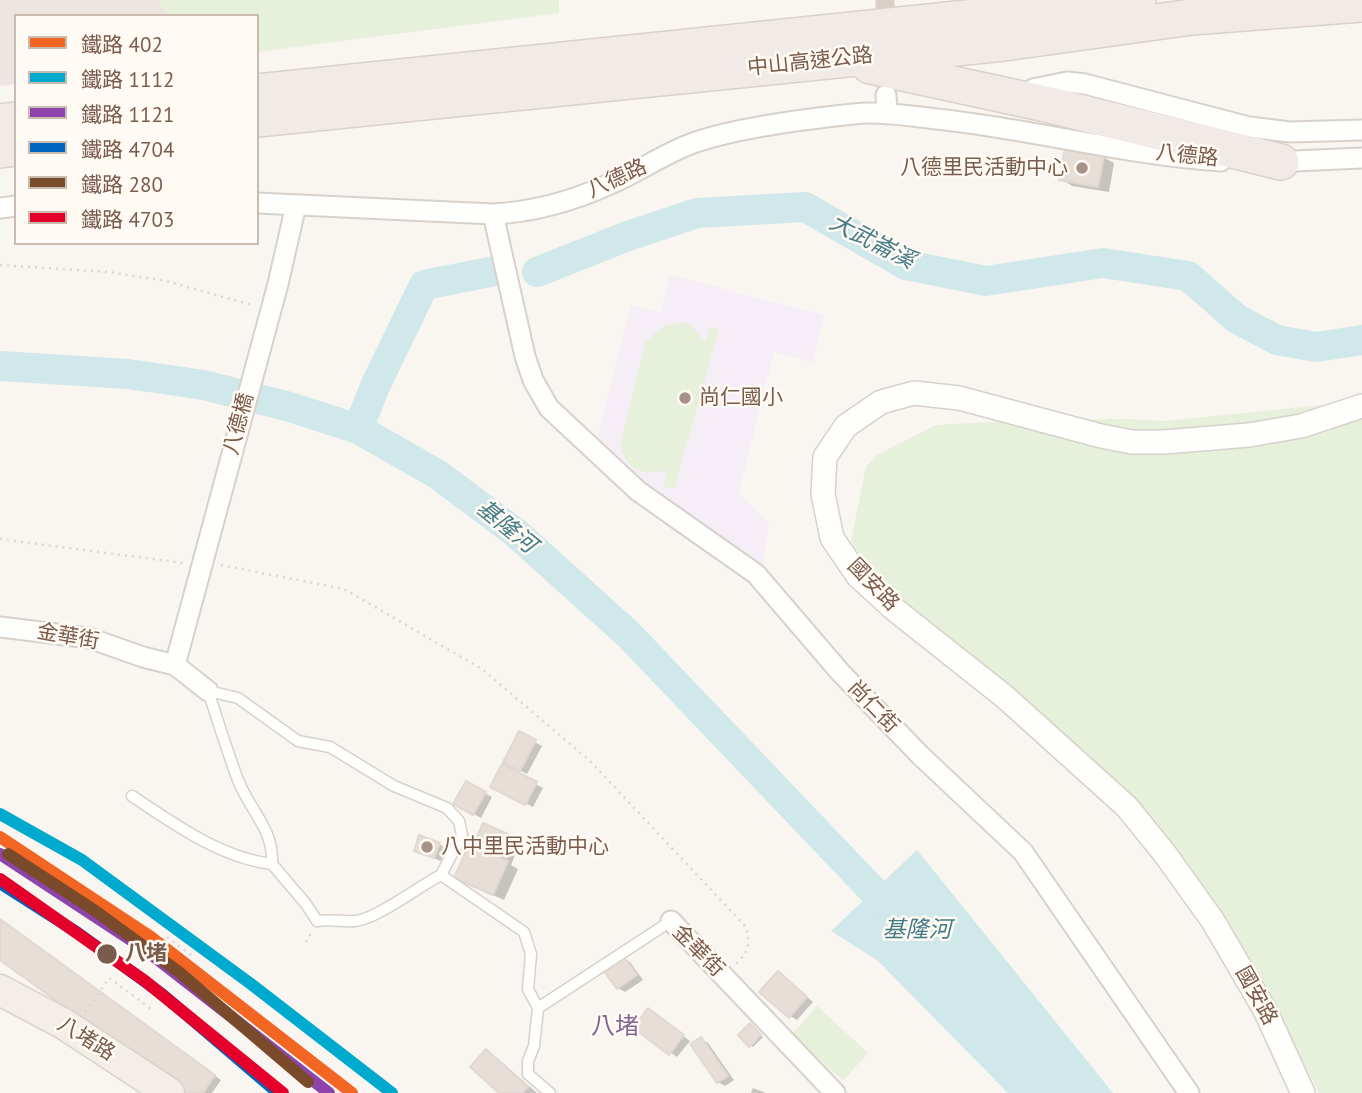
<!DOCTYPE html>
<meta charset="utf-8">
<style>
body{margin:0}
#map{position:relative;width:1362px;height:1093px;overflow:hidden;background:#f9f5f0;font-family:"PT Sans","Noto Sans TC",sans-serif}
canvas{display:block}
.legend{position:absolute;left:14px;top:14px;width:245px;height:231px;box-sizing:border-box;background:#fffaf3;border:2px solid #cabbb1;margin:0;padding:9px 12px;list-style:none;font-size:21px;color:#7a5c4d}
.legend li{display:flex;align-items:center;gap:14px;height:35px}
.legend b{width:35px;border:2px solid #cabbb1}
</style>
<div id="map">
<canvas width="1362" height="1093"></canvas>
<ul class="legend">
<li><b style="height:9px;background:#f26522"></b>鐵路 402</li>
<li><b style="height:9px;background:#00a9ce"></b>鐵路 1112</li>
<li><b style="height:9px;background:#8e44ad"></b>鐵路 1121</li>
<li><b style="height:9px;background:#0065bd"></b>鐵路 4704</li>
<li><b style="height:9px;background:#7a4b2a"></b>鐵路 280</li>
<li><b style="height:9px;background:#e4002b"></b>鐵路 4703</li>
</ul>
</div>
<script>
const context = document.querySelector('canvas').getContext('2d');
context.lineJoin = 'round';
function fillPath(path, color) { context.fillStyle = color; context.fill(path, 'evenodd'); }
function trace(path, color, width, dash) { context.strokeStyle = color; context.lineWidth = width; context.lineCap = dash ? 'butt' : 'round'; context.setLineDash(dash || []); context.stroke(path); }
function drawText(font, color, halo, rows, align = 'center') {
  context.font = font + ' "PT Sans","Noto Sans TC",sans-serif'; context.lineWidth = 5; context.setLineDash([]); context.textBaseline = 'middle'; context.strokeStyle = halo; context.fillStyle = color; for (const [text, x, y, turn = 0] of rows) {
    context.save(); context.translate(x, y); context.rotate((+turn || 0) * Math.PI / 180); context.textAlign = isNaN(turn) ? turn : align; if (halo) context.strokeText(text, 0, 0); context.fillText(text, 0, 0); context.restore();
  }
}
fillPath(new Path2D(`
 M 0,0 L 207,0 L 216,16 L 16,16 L 16,84 L 0,86 Z`), '#ede5e0');
fillPath(new Path2D(`
 M 670,275 L 824,315 L 813,362 L 774,352 L 739,492 L 769,524 L 762,571 L 639,484 L 598,435 L 631,305 L 660,313 Z`), '#f6eef6');
fillPath(new Path2D(`
 M 156,0 L 559,0 L 559,13 L 257,52 L 257,16 L 169,16 Z
 M 685,322 L 691,325 L 705,342 L 710,327 L 719,329 L 674,489 L 663,486 L 667,470 C 644,476 622,470 621,443 L 645,342 L 664,326 Z
 M 1362,401 L 1362,1093 L 1319,1093 L 1248,955 L 1153,818 L 885,599 L 851,541 L 866,467 L 877,455 L 936,425 L 1027,420 L 1128,419 L 1166,421 Z
 M 817,1006 L 868,1053 L 843,1081 L 792,1034 Z`), '#e7f0db');
fillPath(new Path2D(`
 M 917,850 L 1113,1093 L 1008,1093 L 877,960 L 831,931 Z`), '#d0e8ea');
fillPath(new Path2D(`
 M 1103,157 L 1114,163 L 1109,192 L 1072,186 L 1061,179 Z
 M 519,734 L 542,746 L 527,774 L 505,762 Z
 M 502,767 L 543,788 L 533,807 L 493,786 Z
 M 467,783 L 492,797 L 481,818 L 456,804 Z
 M 509,837 L 520,843 L 511,865 L 518,869 L 504,900 L 468,884 Z
 M 439,844 L 446,848 L 441,861 L 416,851 Z
 M 0,920 L 221,1080 L 212,1093 L 186,1093 L 0,958 Z
 M 623,958 L 630,962 L 643,980 L 625,992 L 618,988 Z
 M 778,973 L 813,1002 L 797,1020 L 790,1016 Z
 M 655,1015 L 690,1041 L 677,1057 L 635,1028 Z
 M 753,1027 L 763,1037 L 753,1047 L 750,1045 Z
 M 701,1039 L 708,1043 L 734,1080 L 725,1086 L 718,1082 Z
 M 486,1051 L 497,1058 L 537,1093 L 502,1093 Z
 M 753,1088 L 766,1093 L 751,1093 Z`), '#0003');
trace(new Path2D(`
 M 537,272 L 628,236 L 697,213 L 805,207 L 906,265 L 986,281 L 1103,263 L 1188,276 L 1237,319 L 1277,340 L 1316,347 L 1362,340
 M 0,366 L 128,374 L 204,385 L 290,407 L 358,429 L 437,474 L 516,533 L 629,635 L 900,919
 M 358,429 L 376,384 L 424,285 L 495,271`), '#d0e8ea', 30);
const building = new Path2D(`
 M 1065,148 L 1104,155 L 1098,187 L 1059,180 Z
 M 519,731 L 536,740 L 520,771 L 503,762 Z
 M 502,764 L 537,782 L 525,805 L 490,787 Z
 M 466,781 L 486,792 L 473,815 L 453,804 Z
 M 483,823 L 510,835 L 500,858 L 508,861 L 493,895 L 454,878 L 469,844 L 473,846 Z
 M 419,835 L 440,843 L 434,858 L 414,851 Z
 M 0,919 L 215,1075 L 203,1093 L 183,1093 L 0,960 Z
 M 623,956 L 637,975 L 617,989 L 603,970 Z
 M 778,971 L 807,997 L 789,1018 L 759,992 Z
 M 648,1008 L 684,1035 L 669,1055 L 633,1028 Z
 M 750,1023 L 761,1035 L 749,1047 L 738,1035 Z
 M 701,1037 L 728,1076 L 717,1083 L 690,1044 Z
 M 486,1049 L 528,1087 L 522,1093 L 499,1093 L 470,1067 Z`);
fillPath(building, '#e6ded7');
trace(building, '#e2d8d2', 2);
trace(new Path2D(`
 M 885,0 L 886,34`), '#d9cfc7', 19, [19, 10]);
const service = new Path2D(`
 M 208,691 C 218,721 227,751 238,780 C 250,811 274,829 272,864 L 306,904 L 317,921 C 330,919 342,922 355,921 C 375,920 421,885 441,875 L 524,932 L 531,954 L 528,989 L 538,1008 L 534,1046 L 528,1061 L 528,1074 L 550,1093
 M 208,691 L 238,698 L 298,741 L 330,747 L 394,786 L 447,808 L 459,821 L 462,835 L 441,875
 M 132,796 C 174,824 221,858 272,864
 M 538,1008 L 671,921`);
const minor = new Path2D(`
 M 1033,89 L 1067,82 L 1085,84 L 1249,127 L 1290,132 L 1362,130
 M 886,95 L 887,114
 M 1272,162 L 1362,158
 M 257,203 L 493,214 C 534,212 573,201 610,184 C 639,172 666,152 696,142 C 740,127 806,119 853,114 C 881,111 910,116 937,119 C 1032,129 1126,155 1221,161
 M 0,208 L 16,206
 M 493,214 L 525,356 L 533,380 L 549,408 L 638,491 L 756,574 L 840,672 L 920,755 L 1023,852 L 1189,1093
 M 0,627 L 89,638 L 143,657 L 175,665 L 208,691
 M 175,665 L 278,284 L 296,205
 M 671,921 L 835,1093`);
const tertiary = new Path2D(`
 M 1303,1093 L 1265,1010 L 1213,921 L 1165,854 L 1127,807 L 1005,697 L 894,609 L 858,576 L 832,538 L 823,494 L 825,457 L 846,426 L 881,402 L 914,393 L 959,398 L 1101,436 L 1132,442 L 1164,442 L 1249,435 L 1301,426 L 1362,406`);
const primary = new Path2D(`
 M 0,990 L 64,1024 L 169,1093`);
const motorway = new Path2D(`
 M 870,66 L 1050,105 L 1281,162
 M 257,92 L 1138,0
 M 257,119 L 1004,43 L 1192,17 L 1362,4
 M 0,122 L 16,120
 M 0,150 L 16,148`);
trace(service, '#d7d1cb', 13);
trace(minor, '#d7d1cb', 23);
trace(tertiary, '#d7d1cb', 26);
trace(primary, '#dad1cc', 33);
trace(motorway, '#dad1cc', 38);
trace(new Path2D(`
 M 0,265 L 109,272 L 166,281 L 252,305 L 254,307
 M 0,539 L 183,563
 M 221,565 L 344,589 L 482,669 L 590,761 L 746,927 C 751,944 748,952 736,964
 M 167,937 L 191,955
 M 306,942 L 311,933
 M 152,957 L 177,976
 M 85,1012 L 109,978 L 154,1011`), '#dcd5d0', 2.5, [2, 5]);
trace(service, '#fefefd', 10);
trace(minor, '#fefefd', 19);
trace(tertiary, '#fefefd', 23);
trace(primary, '#f3eee8', 30);
trace(motorway, '#f2eae7', 35);
trace(new Path2D(`
 M 0,837 L 151,937 L 352,1093`), '#f26522', 12);
trace(new Path2D(`
 M 0,814 L 82,860 L 251,984 L 392,1093`), '#00a9ce', 12);
trace(new Path2D(`
 M 0,854 L 143,948 L 329,1093`), '#8e44ad', 12);
trace(new Path2D(`
 M 0,883 L 78,933 L 162,994 L 278,1093`), '#0065bd', 12);
trace(new Path2D(`
 M 8,854 L 94,910 L 179,972 L 308,1082`), '#7a4b2a', 12);
trace(new Path2D(`
 M 0,879 L 145,981 L 283,1093`), '#e4002b', 12);
for (const [x, y, r, color] of [
 [1082,168,7,"#a69286"],
 [685,398,7,"#a69286"],
 [427,847,7,"#a69286"],
 [107,954,11,"#7a5c4d"]
]) { const dot = new Path2D(); dot.arc(x, y, r, 0, 2 * Math.PI); context.fillStyle = color; context.fill(dot); trace(dot, '#fffaf3', 2.5); }
drawText('21px', '#7a5c4d', '#fffaf3', [
 ["中山高速公路",810,62,-6],
 ["八德路",1187,156,6],
 ["八德路",617,179,-25],
 ["八德橋",239,424,-75],
 ["國安路",873,585,46],
 ["金華街",68,637,10],
 ["尚仁街",873,707,46],
 ["金華街",698,951,45],
 ["國安路",1256,996,61],
 ["八堵路",86,1039,32]
]);
drawText('21px', '#7a5c4d', '#fffaf3', [
 ["八德里民活動中心",1068,168,"right"],
 ["尚仁國小",699,398],
 ["八中里民活動中心",441,847]
], 'left');
drawText('bold 21px', '#7a5c4d', '#fffaf3', [
 ["八堵",125,954]
], 'left');
drawText('italic 23px', '#437c86', '#fffaf3', [
 ["大武崙溪",872,242,27],
 ["基隆河",506,527,39],
 ["基隆河",917,930]
]);
drawText('24px', '#846695', '#fffaf3', [
 ["八堵",615,1027]
]);
</script>
